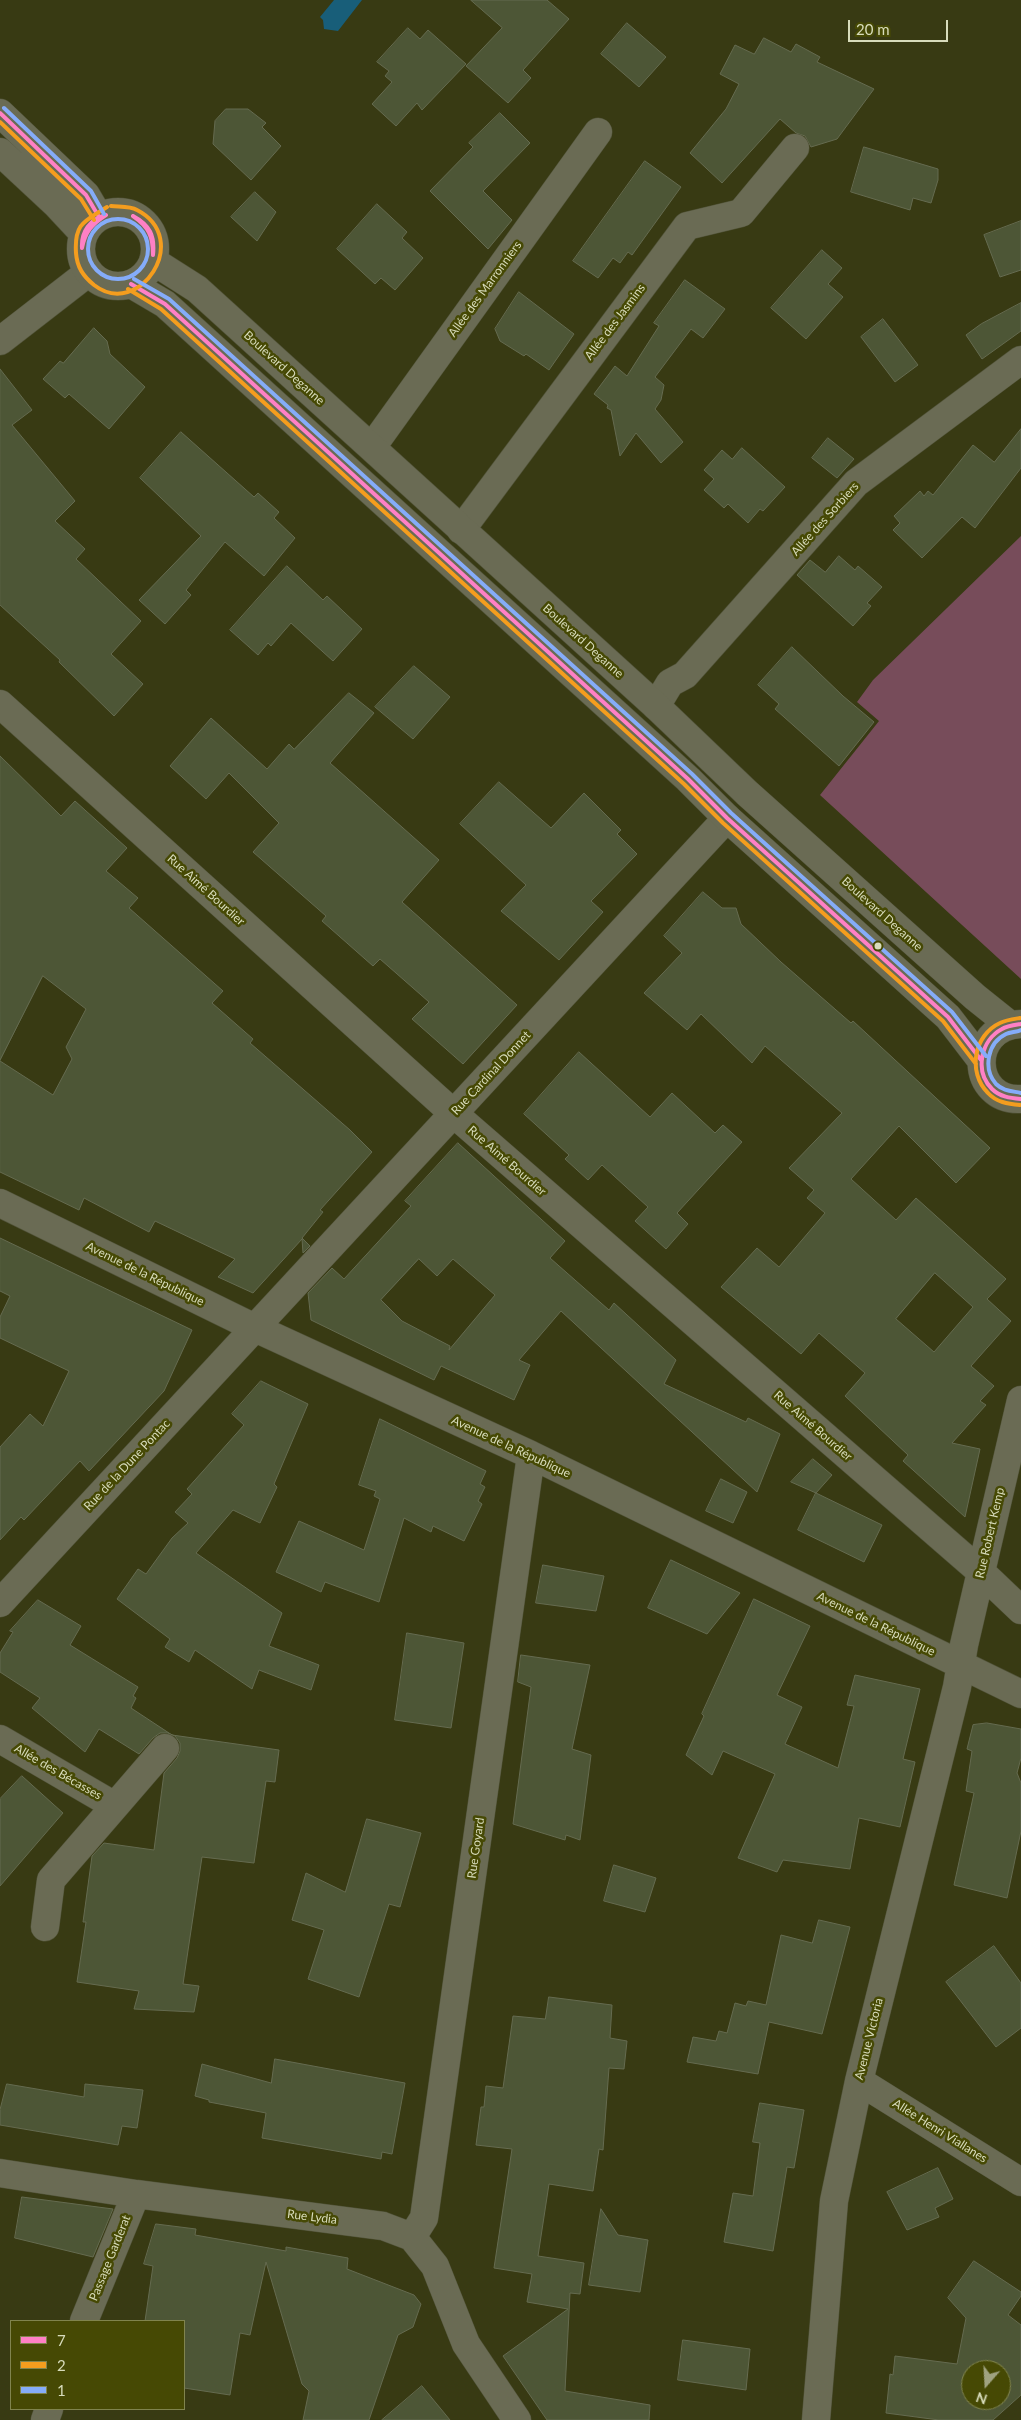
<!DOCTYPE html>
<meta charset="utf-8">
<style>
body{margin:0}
#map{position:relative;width:1021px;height:2420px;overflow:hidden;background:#383a13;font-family:Lato,sans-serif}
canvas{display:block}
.legend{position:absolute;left:10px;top:2320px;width:175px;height:90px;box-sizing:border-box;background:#464904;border:1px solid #80844e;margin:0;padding:6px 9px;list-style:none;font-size:15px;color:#d8dcbc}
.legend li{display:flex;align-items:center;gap:10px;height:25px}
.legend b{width:25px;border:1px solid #80844e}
.north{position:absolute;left:961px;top:2360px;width:50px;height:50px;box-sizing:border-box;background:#464904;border:1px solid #80844e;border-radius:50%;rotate:199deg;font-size:14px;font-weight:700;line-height:20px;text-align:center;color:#d8dcbc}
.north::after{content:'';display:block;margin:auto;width:18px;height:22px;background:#a0a381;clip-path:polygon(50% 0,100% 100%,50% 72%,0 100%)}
.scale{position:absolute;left:848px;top:20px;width:100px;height:22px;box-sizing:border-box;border:2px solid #d8dcbc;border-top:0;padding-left:6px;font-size:15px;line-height:18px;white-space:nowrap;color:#d8dcbc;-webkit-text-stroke:4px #464904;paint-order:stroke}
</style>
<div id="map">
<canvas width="1021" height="2420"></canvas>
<ul class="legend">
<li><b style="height:6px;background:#ff80c5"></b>7</li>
<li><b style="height:6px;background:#f49d1e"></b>2</li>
<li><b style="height:6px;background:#85acf9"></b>1</li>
</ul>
<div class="north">N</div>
<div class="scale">20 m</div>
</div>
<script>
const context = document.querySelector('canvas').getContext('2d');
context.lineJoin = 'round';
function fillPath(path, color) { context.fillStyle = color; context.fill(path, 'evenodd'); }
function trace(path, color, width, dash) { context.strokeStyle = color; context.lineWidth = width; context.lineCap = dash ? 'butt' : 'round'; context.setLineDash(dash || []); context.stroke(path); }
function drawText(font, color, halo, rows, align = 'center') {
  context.font = font + ' Lato,sans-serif'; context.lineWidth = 5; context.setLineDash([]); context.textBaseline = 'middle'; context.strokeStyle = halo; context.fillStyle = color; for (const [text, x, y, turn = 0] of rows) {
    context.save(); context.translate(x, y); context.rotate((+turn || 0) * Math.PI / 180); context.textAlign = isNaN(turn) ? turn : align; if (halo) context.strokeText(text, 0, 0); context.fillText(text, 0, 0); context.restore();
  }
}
fillPath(new Path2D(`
 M 1021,536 L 1021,979 L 820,795 L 879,721 L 857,702 L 873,680 Z`), '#774c5a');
fillPath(new Path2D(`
 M 334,0 L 362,0 L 338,31 L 324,29 L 323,20 L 320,17 Z`), '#185e79');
const building = new Path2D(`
 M 471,0 L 547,0 L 569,19 L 523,70 L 531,78 L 508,103 L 466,66 L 502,28 Z
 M 627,23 L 666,57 L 639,87 L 601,54 Z
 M 408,28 L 420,39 L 428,30 L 466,64 L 422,110 L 417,103 L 396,126 L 372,104 L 392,82 L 385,76 L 389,71 L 377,62 Z
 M 764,38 L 791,52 L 796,44 L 820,57 L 817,62 L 874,89 L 837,139 L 811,147 L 805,136 L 796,133 L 780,119 L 722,183 L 690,153 L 726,109 L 739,84 L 720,74 L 735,45 L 754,54 Z
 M 226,109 L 248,109 L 266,123 L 262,127 L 281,146 L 251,180 L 213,144 L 215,121 Z
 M 500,113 L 530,143 L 483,191 L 512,220 L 488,249 L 430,191 L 473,147 L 469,143 Z
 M 864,147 L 938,169 L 938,180 L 931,203 L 913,198 L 910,210 L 851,192 Z
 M 645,161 L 681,187 L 632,255 L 628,252 L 620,263 L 613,258 L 598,278 L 573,261 Z
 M 255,192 L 276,212 L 257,241 L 231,217 Z
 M 377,204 L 407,232 L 402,238 L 423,258 L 395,290 L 381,278 L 375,284 L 337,249 Z
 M 1021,221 L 1021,270 L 1000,277 L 984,235 Z
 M 822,250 L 842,268 L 828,284 L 843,297 L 806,339 L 771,308 Z
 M 685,280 L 725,309 L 703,338 L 691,329 L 655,377 L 664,385 L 661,400 L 655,409 L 683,442 L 661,463 L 636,433 L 620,456 L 611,410 L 607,408 L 608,405 L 594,394 L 615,366 L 627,376 L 659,326 L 654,323 Z
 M 519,292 L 574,334 L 549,370 L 526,354 L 524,356 L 500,341 L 495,329 Z
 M 1021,303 L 1021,331 L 982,359 L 966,335 L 981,324 Z
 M 883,319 L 918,365 L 895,382 L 861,337 Z
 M 94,328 L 107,341 L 110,354 L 145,387 L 109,429 L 69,394 L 65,398 L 43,379 L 60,361 L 63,363 Z
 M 0,369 L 32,410 L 12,425 L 75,501 L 55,521 L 85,549 L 76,559 L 141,621 L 111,654 L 143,684 L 114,716 L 59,662 L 60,660 L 0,605 Z
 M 1021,429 L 1021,468 L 975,528 L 962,517 L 922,558 L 893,530 L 900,523 L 894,516 L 920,491 L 924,496 L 928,491 L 933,495 L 973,445 L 994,462 Z
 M 181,432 L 254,497 L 258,493 L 279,512 L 274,518 L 295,538 L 264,576 L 225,542 L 186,590 L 191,595 L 165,624 L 139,600 L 201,536 L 140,478 Z
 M 828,438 L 854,459 L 837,478 L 812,458 Z
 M 742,448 L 785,487 L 763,511 L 760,509 L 748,523 L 728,504 L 724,508 L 704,490 L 714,479 L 704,470 L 722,450 L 732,459 Z
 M 839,556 L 855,570 L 858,566 L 882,587 L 867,603 L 871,606 L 853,626 L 797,575 L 810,560 L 825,572 Z
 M 287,566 L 323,600 L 327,596 L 362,629 L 333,661 L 291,623 L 271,646 L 268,643 L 258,655 L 230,630 Z
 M 792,647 L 843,696 L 874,722 L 839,766 L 775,709 L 779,704 L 758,685 Z
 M 414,666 L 450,697 L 413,739 L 375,707 Z
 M 349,693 L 374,713 L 330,763 L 439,860 L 402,902 L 517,1005 L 463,1064 L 412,1019 L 429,1002 L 380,959 L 373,966 L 322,921 L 326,916 L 253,852 L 279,823 L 229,773 L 206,799 L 170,766 L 211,718 L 267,769 L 289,744 L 294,749 Z
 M 0,756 L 61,816 L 75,801 L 127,848 L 106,871 L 138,898 L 129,908 L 223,991 L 212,1003 L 253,1039 L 250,1043 L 350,1130 L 372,1152 L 320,1210 L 323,1212 L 302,1238 L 310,1246 L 303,1253 L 302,1239 L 253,1293 L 218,1277 L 235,1259 L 155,1221 L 149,1232 L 84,1198 L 79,1210 L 0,1172 ZM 43,976 L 86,1009 L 66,1047 L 72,1059 L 53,1095 L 0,1061 Z
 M 499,782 L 551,828 L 584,793 L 621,830 L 617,834 L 637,854 L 591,901 L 603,912 L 559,960 L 501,911 L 526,885 L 460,824 Z
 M 703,892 L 722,908 L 736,908 L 741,924 L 781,962 L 851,1023 L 853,1021 L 990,1148 L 956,1183 L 899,1126 L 851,1179 L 896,1220 L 916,1198 L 1006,1279 L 987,1299 L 1011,1321 L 971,1366 L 994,1386 L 980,1401 L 986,1405 L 952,1443 L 980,1449 L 965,1517 L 903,1461 L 908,1455 L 845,1396 L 865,1373 L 819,1333 L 801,1354 L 721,1287 L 757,1248 L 779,1267 L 825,1213 L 807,1198 L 814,1190 L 789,1168 L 842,1113 L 765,1046 L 752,1063 L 701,1014 L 687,1030 L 644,993 L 682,953 L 664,936 ZM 935,1273 L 973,1307 L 934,1352 L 896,1319 Z
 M 579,1052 L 650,1117 L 672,1093 L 715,1133 L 723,1125 L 742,1142 L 677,1213 L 688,1224 L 666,1249 L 635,1221 L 648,1207 L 602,1165 L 588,1180 L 565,1159 L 569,1155 L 524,1114 Z
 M 458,1143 L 565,1241 L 550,1258 L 609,1310 L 614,1303 L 676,1360 L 664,1384 L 746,1422 L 748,1418 L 780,1434 L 757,1492 L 561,1311 L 519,1360 L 530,1365 L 514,1400 L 441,1366 L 434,1380 L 311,1320 L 308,1293 L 332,1268 L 344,1279 L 411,1206 L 405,1201 ZM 419,1259 L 437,1276 L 453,1259 L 495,1295 L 449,1350 L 450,1346 L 402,1321 L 381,1300 Z
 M 0,1238 L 192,1330 L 164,1391 L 89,1471 L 80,1461 L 24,1520 L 21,1517 L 0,1540 L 0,1447 L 30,1414 L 43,1426 L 69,1371 L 0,1338 L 0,1317 L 10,1296 L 0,1291 Z
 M 261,1381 L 308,1404 L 274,1484 L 277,1487 L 260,1523 L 233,1510 L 196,1553 L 282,1613 L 269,1646 L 319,1665 L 311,1690 L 259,1670 L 252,1689 L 195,1650 L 189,1662 L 165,1647 L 170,1639 L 117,1599 L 138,1569 L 146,1574 L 172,1538 L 188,1523 L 175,1512 L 192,1494 L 187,1489 L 244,1425 L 232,1414 Z
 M 380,1419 L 486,1471 L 480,1484 L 485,1487 L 478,1501 L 482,1504 L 464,1541 L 433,1526 L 431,1532 L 404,1518 L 379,1602 L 325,1582 L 321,1592 L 276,1572 L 299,1521 L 364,1550 L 380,1499 L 374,1496 L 376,1491 L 359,1485 Z
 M 813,1459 L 832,1475 L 816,1493 L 791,1482 Z
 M 721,1479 L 747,1492 L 733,1523 L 706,1511 Z
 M 816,1493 L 882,1525 L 864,1562 L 798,1530 Z
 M 671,1560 L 740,1593 L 707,1634 L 648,1608 Z
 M 543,1565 L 604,1576 L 596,1611 L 536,1603 Z
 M 754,1599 L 810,1626 L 777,1695 L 802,1707 L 785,1744 L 838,1768 L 854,1706 L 847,1705 L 855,1675 L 920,1689 L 903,1759 L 915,1762 L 900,1827 L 859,1818 L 850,1869 L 783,1860 L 777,1872 L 738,1858 L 775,1774 L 723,1751 L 712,1775 L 686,1755 L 704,1716 L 702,1714 Z
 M 38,1600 L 81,1626 L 70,1645 L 138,1687 L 133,1696 L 136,1698 L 131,1708 L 172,1735 L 279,1750 L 275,1782 L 266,1781 L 254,1863 L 202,1857 L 183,1984 L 199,1986 L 194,2012 L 134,2009 L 139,1991 L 77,1982 L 86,1922 L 83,1922 L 92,1856 L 104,1843 L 154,1850 L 164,1773 L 177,1758 L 180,1751 L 180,1743 L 175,1736 L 168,1733 L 160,1733 L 153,1738 L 139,1754 L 99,1729 L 85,1752 L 32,1708 L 40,1698 L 0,1672 L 0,1653 L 13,1632 L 10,1631 Z
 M 407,1633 L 464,1643 L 451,1728 L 395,1720 Z
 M 521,1655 L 590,1665 L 572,1749 L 591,1755 L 580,1840 L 566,1835 L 565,1840 L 513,1824 L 531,1687 L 518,1682 Z
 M 987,1723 L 1021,1729 L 1021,1758 L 1017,1773 L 1021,1783 L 1021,1831 L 1007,1898 L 954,1885 L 974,1793 L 966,1791 L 972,1751 L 967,1749 L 973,1725 Z
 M 22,1776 L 63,1813 L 0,1886 L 0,1799 Z
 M 367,1819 L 421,1833 L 400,1907 L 389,1904 L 359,1997 L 308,1979 L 324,1930 L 292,1920 L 306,1873 L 345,1892 Z
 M 614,1865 L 656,1878 L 645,1912 L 604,1901 Z
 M 819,1920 L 850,1927 L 822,2034 L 769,2022 L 758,2074 L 687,2062 L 693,2037 L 716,2041 L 719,2031 L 727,2033 L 735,2003 L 746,2006 L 748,2001 L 766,2005 L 781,1935 L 812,1943 Z
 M 994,1946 L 1021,1983 L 1021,2028 L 996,2047 L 946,1982 Z
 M 549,1997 L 612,2005 L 610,2038 L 627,2041 L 624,2069 L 609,2068 L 603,2150 L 599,2149 L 593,2191 L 549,2184 L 538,2256 L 584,2263 L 580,2294 L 570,2293 L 565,2391 L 650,2405 L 649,2420 L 547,2420 L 503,2356 L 568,2309 L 527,2302 L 532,2274 L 494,2268 L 512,2149 L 476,2145 L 481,2107 L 484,2107 L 486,2086 L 503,2088 L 513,2016 L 545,2019 Z
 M 275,2059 L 405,2083 L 392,2154 L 382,2152 L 381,2159 L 262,2138 L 266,2113 L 209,2102 L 209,2100 L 195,2096 L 202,2064 L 271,2083 Z
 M 7,2084 L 84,2097 L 85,2084 L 143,2090 L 137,2128 L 122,2126 L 118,2145 L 0,2125 L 0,2110 Z
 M 760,2103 L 804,2110 L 794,2168 L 787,2167 L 773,2251 L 724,2242 L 733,2193 L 753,2196 L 760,2143 L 753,2142 Z
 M 938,2168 L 953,2199 L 935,2208 L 939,2217 L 907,2230 L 887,2192 Z
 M 22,2197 L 113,2209 L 93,2257 L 15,2238 Z
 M 601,2209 L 618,2235 L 648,2240 L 640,2292 L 589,2285 Z
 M 156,2224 L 196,2229 L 195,2235 L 286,2251 L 286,2247 L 348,2258 L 347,2269 L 414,2295 L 421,2304 L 413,2327 L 398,2335 L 369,2420 L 303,2420 L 309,2391 L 302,2384 L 266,2262 L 250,2335 L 240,2333 L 230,2395 L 184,2388 L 184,2321 L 145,2321 L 153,2266 L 144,2264 Z
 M 974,2261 L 1021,2292 L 1021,2296 L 1008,2315 L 1021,2325 L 1021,2395 L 993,2420 L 939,2420 L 886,2413 L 890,2374 L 893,2375 L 895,2356 L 957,2364 L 966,2318 L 948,2298 ZM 971,2370 L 1001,2370 L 1001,2400 L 971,2400 Z
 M 683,2340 L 750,2349 L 746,2390 L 678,2380 Z
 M 422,2386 L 450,2420 L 382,2420 Z`);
fillPath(building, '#4d5636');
trace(building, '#656b50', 1);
const street = new Path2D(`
 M 0,341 L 89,272
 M 372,447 L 598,132
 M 461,530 L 687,226 L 741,213 L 795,148
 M 0,704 L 453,1113 L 981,1572 L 1021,1610
 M 656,706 L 670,683 L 685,675 L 856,483 L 1021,360
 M 0,1203 L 255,1328 L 531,1455 L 1021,1694
 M 0,1603 L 727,818
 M 0,1739 L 115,1806 L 51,1880 L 45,1927
 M 115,1806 L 165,1748
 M 859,2081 L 1021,2182
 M 0,2173 L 136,2194 L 383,2226 L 412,2237 L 435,2266 L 466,2344 L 517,2420
 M 412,2237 L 424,2218 L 531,1455
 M 84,2321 L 136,2194
 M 45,2420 L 49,2409
 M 816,2420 L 834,2201 L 859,2081 L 957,1687 L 964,1645 L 1021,1400`);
const secondary = new Path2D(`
 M 0,113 L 86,195 L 99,217
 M 0,152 L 56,204 L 84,234
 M81 249a37 37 0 1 1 74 0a37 37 0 1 1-74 0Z
 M 153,261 L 197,289 L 656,706 L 747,793 L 975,997 L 1010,1025
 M 131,284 L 165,304 L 688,779 L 727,818 L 948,1017 L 981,1060
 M 1021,1024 C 966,1027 971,1102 1021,1099`);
trace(street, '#505237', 29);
trace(secondary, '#505237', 29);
trace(street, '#6a6b54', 28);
trace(secondary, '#6a6b54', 28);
trace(new Path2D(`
 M 0,113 L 86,195 L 99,217
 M 133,216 C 150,225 155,236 153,255
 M 133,216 C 149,227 153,236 153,255
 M 82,248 C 81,232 90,219 106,215
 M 82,248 C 85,232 92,224 106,215
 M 131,284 L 165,304 L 688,779 L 727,818 L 948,1017 L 981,1060
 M 1021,1024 C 1015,1025 1007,1026 1002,1029 C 981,1040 974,1071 992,1089 C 1000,1097 1011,1098 1021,1099`), '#ff80c5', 4);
trace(new Path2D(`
 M 0,122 L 81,199 L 94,220
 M 107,207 C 85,221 74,223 76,253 C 77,267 83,276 94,285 C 139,320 193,239 137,210 C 130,206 119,207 111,206
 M 128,289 L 161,309 L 684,784 L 723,823 L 943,1021 L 976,1064
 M 1020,1018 C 1014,1019 1006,1020 1000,1023 C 974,1035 967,1072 988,1093 C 996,1102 1008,1104 1020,1105`), '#f49d1e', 4);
trace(new Path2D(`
 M 4,108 L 91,191 L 104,214
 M88 249a30 30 0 1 1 60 0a30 30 0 1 1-60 0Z
 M 134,279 L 169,299 L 692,774 L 731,813 L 952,1012 L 986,1056
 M 1021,1030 C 1016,1032 1010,1032 1006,1034 C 987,1043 983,1069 996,1084 C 1003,1091 1012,1091 1021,1093`), '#85acf9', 4);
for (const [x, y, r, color] of [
 [878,946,4.5,"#d8dcbc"]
]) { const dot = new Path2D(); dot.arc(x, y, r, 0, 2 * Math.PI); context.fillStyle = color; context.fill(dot); trace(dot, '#464904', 2); }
drawText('12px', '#d8dcbc', '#464904', [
 ["Allée des Marronniers",485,289,-54],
 ["Allée des Jasmins",615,322,-53],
 ["Boulevard Deganne",284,368,42],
 ["Allée des Sorbiers",825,519,-48],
 ["Boulevard Deganne",583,641,42],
 ["Rue Aimé Bourdier",206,890,42],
 ["Boulevard Deganne",882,914,42],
 ["Rue Cardinal Donnet",491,1073,-47],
 ["Rue Aimé Bourdier",507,1161,41],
 ["Avenue de la République",145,1274,26],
 ["Rue Aimé Bourdier",813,1426,41],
 ["Avenue de la République",511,1447,25],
 ["Rue de la Dune Pontac",127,1465,-47],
 ["Rue Robert Kemp",990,1533,-77],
 ["Avenue de la République",876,1624,26],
 ["Allée des Bécasses",58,1772,30],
 ["Rue Goyard",476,1848,-82],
 ["Avenue Victoria",869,2039,-76],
 ["Allée Henri Viallanes",940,2131,32],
 ["Rue Lydia",312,2217,7],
 ["Passage Garderat",110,2258,-68]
]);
</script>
